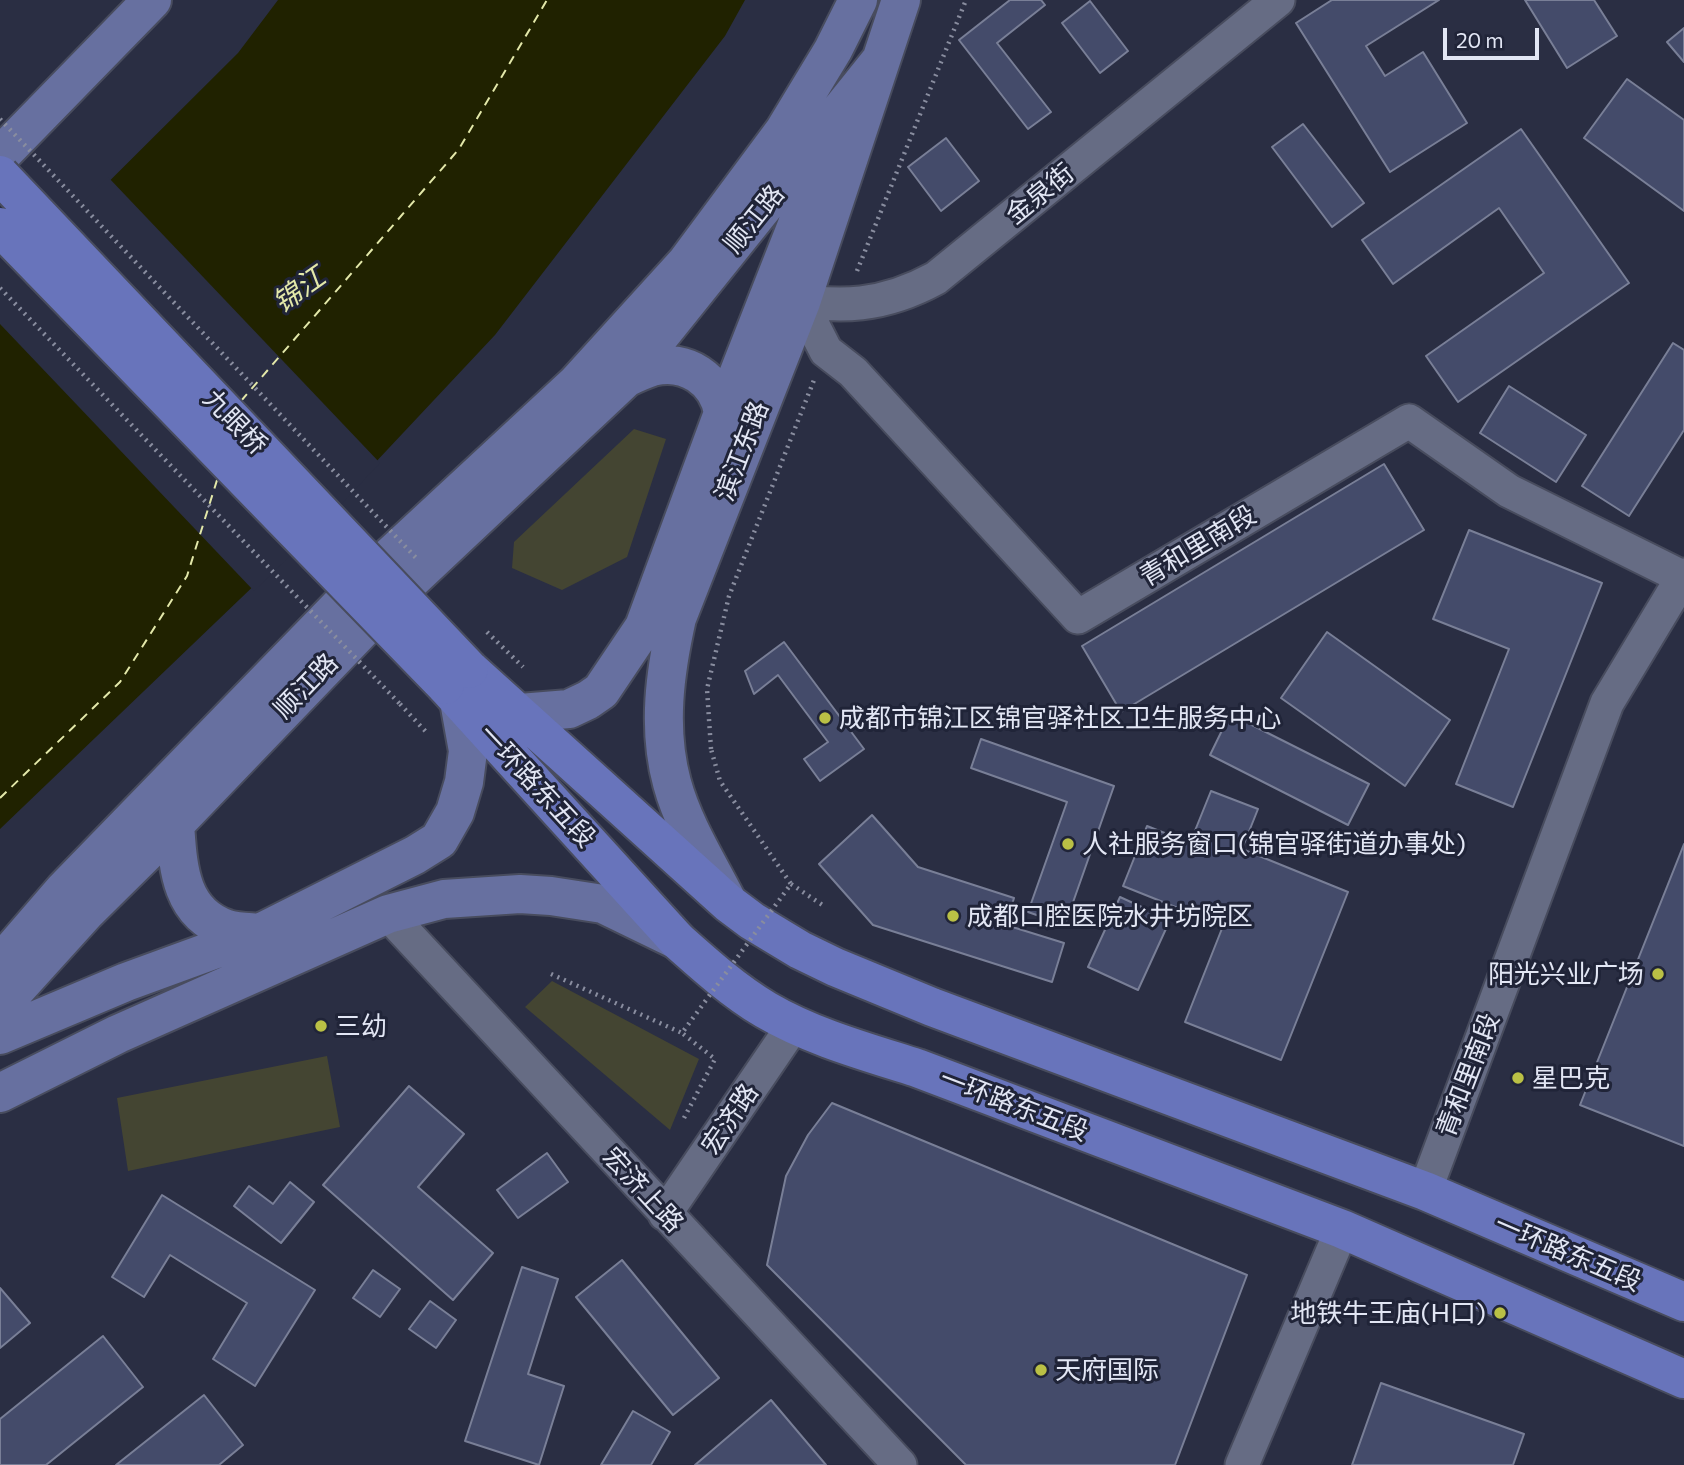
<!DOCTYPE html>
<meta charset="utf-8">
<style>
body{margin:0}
#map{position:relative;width:1684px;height:1465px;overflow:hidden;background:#2a2e43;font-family:Commissioner,sans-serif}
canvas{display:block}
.scale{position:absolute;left:1443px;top:28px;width:96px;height:32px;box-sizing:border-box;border:4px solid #e2e6f4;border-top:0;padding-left:9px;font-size:21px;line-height:24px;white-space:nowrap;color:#e2e6f4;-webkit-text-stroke:5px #202438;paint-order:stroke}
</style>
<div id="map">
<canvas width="1684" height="1465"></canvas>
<div class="scale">20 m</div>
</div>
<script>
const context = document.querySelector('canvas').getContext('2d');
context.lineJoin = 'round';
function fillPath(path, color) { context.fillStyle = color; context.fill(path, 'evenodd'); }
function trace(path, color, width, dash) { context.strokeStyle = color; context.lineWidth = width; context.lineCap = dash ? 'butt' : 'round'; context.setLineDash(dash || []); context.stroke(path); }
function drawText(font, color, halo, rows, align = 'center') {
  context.font = font + ' Commissioner,"Noto Sans SC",sans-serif'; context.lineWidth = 6; context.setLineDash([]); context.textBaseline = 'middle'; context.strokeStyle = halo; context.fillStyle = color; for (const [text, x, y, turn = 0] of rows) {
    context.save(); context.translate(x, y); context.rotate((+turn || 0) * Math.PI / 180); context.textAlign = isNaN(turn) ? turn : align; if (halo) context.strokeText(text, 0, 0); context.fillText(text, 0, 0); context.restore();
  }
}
fillPath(new Path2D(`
 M 634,429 L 666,439 L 627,557 L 562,590 L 512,568 L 514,542 Z
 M 552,981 L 699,1059 L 670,1130 L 525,1007 Z
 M 327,1056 L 340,1127 L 128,1171 L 117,1098 Z`), '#444532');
fillPath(new Path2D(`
 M 278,0 L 745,0 L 725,36 L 495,335 L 312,530 L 0,829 L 0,290 L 238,53 Z`), '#202200');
fillPath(new Path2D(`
 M 108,177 L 380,463 L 315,532 L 254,591 L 0,324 L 0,285 Z`), '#2a2e43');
trace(new Path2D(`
 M 241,401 L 459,149 L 547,0
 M 0,798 L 120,682 L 187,576 L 218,477`), '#e3e8a9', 2, [9, 7]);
const building = new Path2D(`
 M 1010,0 L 1041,0 L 1045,5 L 997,43 L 1051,112 L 1028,129 L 959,40 Z
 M 1332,0 L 1439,0 L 1366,46 L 1385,76 L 1423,52 L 1467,123 L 1390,172 L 1296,23 Z
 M 1525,0 L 1594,0 L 1617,36 L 1567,68 Z
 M 1090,1 L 1128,51 L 1100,73 L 1062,23 Z
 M 1684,28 L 1684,62 L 1667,42 Z
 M 1627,79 L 1684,120 L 1684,211 L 1584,138 Z
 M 1303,124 L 1364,203 L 1332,227 L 1272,147 Z
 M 1521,129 L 1629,283 L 1458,402 L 1426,356 L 1544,273 L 1499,208 L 1393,284 L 1362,240 Z
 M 946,138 L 979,181 L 941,211 L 908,167 Z
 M 1673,343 L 1684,350 L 1684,430 L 1629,516 L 1582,486 Z
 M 1509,386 L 1586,435 L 1556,482 L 1480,433 Z
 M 1384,464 L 1424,530 L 1121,712 L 1082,646 Z
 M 1469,530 L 1602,583 L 1513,807 L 1456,784 L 1509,649 L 1433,619 Z
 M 1327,632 L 1450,720 L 1405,786 L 1281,698 Z
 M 784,642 L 864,749 L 820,781 L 804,759 L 828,742 L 778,675 L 754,694 L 745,671 Z
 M 1230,714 L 1369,784 L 1348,825 L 1210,755 Z
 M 981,739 L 1114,786 L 1065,925 L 1028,912 L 1067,802 L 971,768 Z
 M 1211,791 L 1258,809 L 1242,849 L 1348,892 L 1281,1060 L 1185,1022 L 1223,926 L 1123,886 L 1147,826 L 1190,843 Z
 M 872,815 L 918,867 L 1014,898 L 1006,925 L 1064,943 L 1052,982 L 873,925 L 819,864 Z
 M 1684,844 L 1684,1146 L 1580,1105 Z
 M 1120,897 L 1170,920 L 1138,990 L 1088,967 Z
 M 409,1086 L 464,1134 L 418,1187 L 493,1253 L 453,1300 L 323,1185 Z
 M 832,1103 L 1247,1275 L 1175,1465 L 966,1465 L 767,1265 L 786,1176 L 808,1135 Z
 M 547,1153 L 568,1182 L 518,1218 L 497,1190 Z
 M 290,1182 L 314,1202 L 281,1243 L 234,1206 L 249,1186 L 273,1204 Z
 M 162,1195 L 315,1290 L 255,1386 L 213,1359 L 247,1303 L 170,1255 L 144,1297 L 112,1277 Z
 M 622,1260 L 719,1378 L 673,1415 L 576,1297 Z
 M 522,1267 L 558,1279 L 528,1374 L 564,1386 L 539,1465 L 465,1441 Z
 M 373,1270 L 400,1289 L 380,1317 L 353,1298 Z
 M 0,1288 L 30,1323 L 0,1348 Z
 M 430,1301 L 456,1320 L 436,1348 L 409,1329 Z
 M 103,1336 L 143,1387 L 46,1465 L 0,1465 L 0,1419 Z
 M 1381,1383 L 1524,1434 L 1513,1465 L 1352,1465 Z
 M 204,1395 L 243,1445 L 219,1465 L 116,1465 Z
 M 771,1400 L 826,1465 L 695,1465 Z
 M 633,1411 L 670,1432 L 651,1465 L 601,1465 Z`);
fillPath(building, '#444b6a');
trace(building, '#797f97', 2);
const street = new Path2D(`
 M 783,297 C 839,310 885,306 936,278 L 1278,0
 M 801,302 L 826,351 L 853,372 L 1078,617 L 1409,421 L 1509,491 L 1682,577
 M 388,914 L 900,1465
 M 1425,1191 L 1607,703 L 1684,575
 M 665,1214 L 795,1023
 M 1242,1465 L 1342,1229`);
const secondary = new Path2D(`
 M 0,156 L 152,0
 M 626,378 C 634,374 643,370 652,367 C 686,358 718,380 723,413
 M 520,713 L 569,709 L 588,700 L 601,691 L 644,627 L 723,413 L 800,217 L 821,145
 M 175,824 C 178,865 179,913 227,929 C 237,932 250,932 260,933
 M 726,899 C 707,862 683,824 672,783 C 657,728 665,672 677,618 L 801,302 L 901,0
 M 0,964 L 64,890 L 368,577 L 576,384 L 686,263 L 784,131 L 833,50 L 858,0
 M 0,1007 L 86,912 L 175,824 L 391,599 L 626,378 L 881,60
 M 0,1035 L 126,982 L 260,933 L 415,855 L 439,840 L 455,812 L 464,782 L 468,751 L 459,701
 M 0,1093 L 118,1034 L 388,914 L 444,899 L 520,894 L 551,896 L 603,904 L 677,940`);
const primary = new Path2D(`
 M 469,669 L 728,903 L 752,921 L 800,950 L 835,967 L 932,1007 L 1425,1191 L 1684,1302
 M 445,685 L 677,940 C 705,965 734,991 766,1010 C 812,1037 867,1052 917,1068 L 1342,1229 L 1684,1379`);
trace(street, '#484c5e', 37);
trace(secondary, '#484c5e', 42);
trace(primary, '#484c5e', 42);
trace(new Path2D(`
 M 857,271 L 966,0
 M 487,632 L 523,667
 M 400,704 L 428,734
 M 711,749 L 707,689 L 729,596 L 814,380
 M 791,884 L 824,906`), '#898d9f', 4.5, [2, 5]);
trace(street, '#666c84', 33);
trace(secondary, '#6770a0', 38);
trace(primary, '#6874bb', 38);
const primaryBridge = new Path2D(`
 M 0,175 L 469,669
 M 0,227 L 445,685`);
trace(primaryBridge, '#484c5e', 42, []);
trace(new Path2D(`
 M 0,119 L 419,561
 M 0,288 L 400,704
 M 551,974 L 682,1033
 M 684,1118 L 715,1059 L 682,1033 L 791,884 L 720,781 L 711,749`), '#898d9f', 4.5, [2, 5]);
trace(primaryBridge, '#6874bb', 38);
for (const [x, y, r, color] of [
 [825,718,7,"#bac045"],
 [1068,844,7,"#bac045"],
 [953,916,7,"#bac045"],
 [1658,974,7,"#bac045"],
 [321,1026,7,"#bac045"],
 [1518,1078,7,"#bac045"],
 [1500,1313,7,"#bac045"],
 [1041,1370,7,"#bac045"]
]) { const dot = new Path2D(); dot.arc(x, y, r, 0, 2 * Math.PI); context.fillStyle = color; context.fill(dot); trace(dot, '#202438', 2.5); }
drawText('26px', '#e2e6f4', '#202438', [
 ["金泉街",1040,194,-39],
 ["顺江路",754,219,-51],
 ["九眼桥",235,422,46],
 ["滨江东路",742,451,-69],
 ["青和里南段",1198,546,-31],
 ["顺江路",306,686,-46],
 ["一环路东五段",537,786,47],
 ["青和里南段",1468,1075,-69],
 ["一环路东五段",1014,1105,21],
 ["宏济路",730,1119,-56],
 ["宏济上路",643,1190,47],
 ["一环路东五段",1568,1253,23]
]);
drawText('26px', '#e2e6f4', '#202438', [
 ["成都市锦江区锦官驿社区卫生服务中心",839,718],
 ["人社服务窗口(锦官驿街道办事处)",1082,844],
 ["成都口腔医院水井坊院区",967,916],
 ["阳光兴业广场",1644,974,"right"],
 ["三幼",335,1026],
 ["星巴克",1532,1078],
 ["地铁牛王庙(H口)",1486,1313,"right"],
 ["天府国际",1055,1370]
], 'left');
drawText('italic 28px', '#e3e8a9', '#202438', [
 ["锦江",299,290,-35]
]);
</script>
